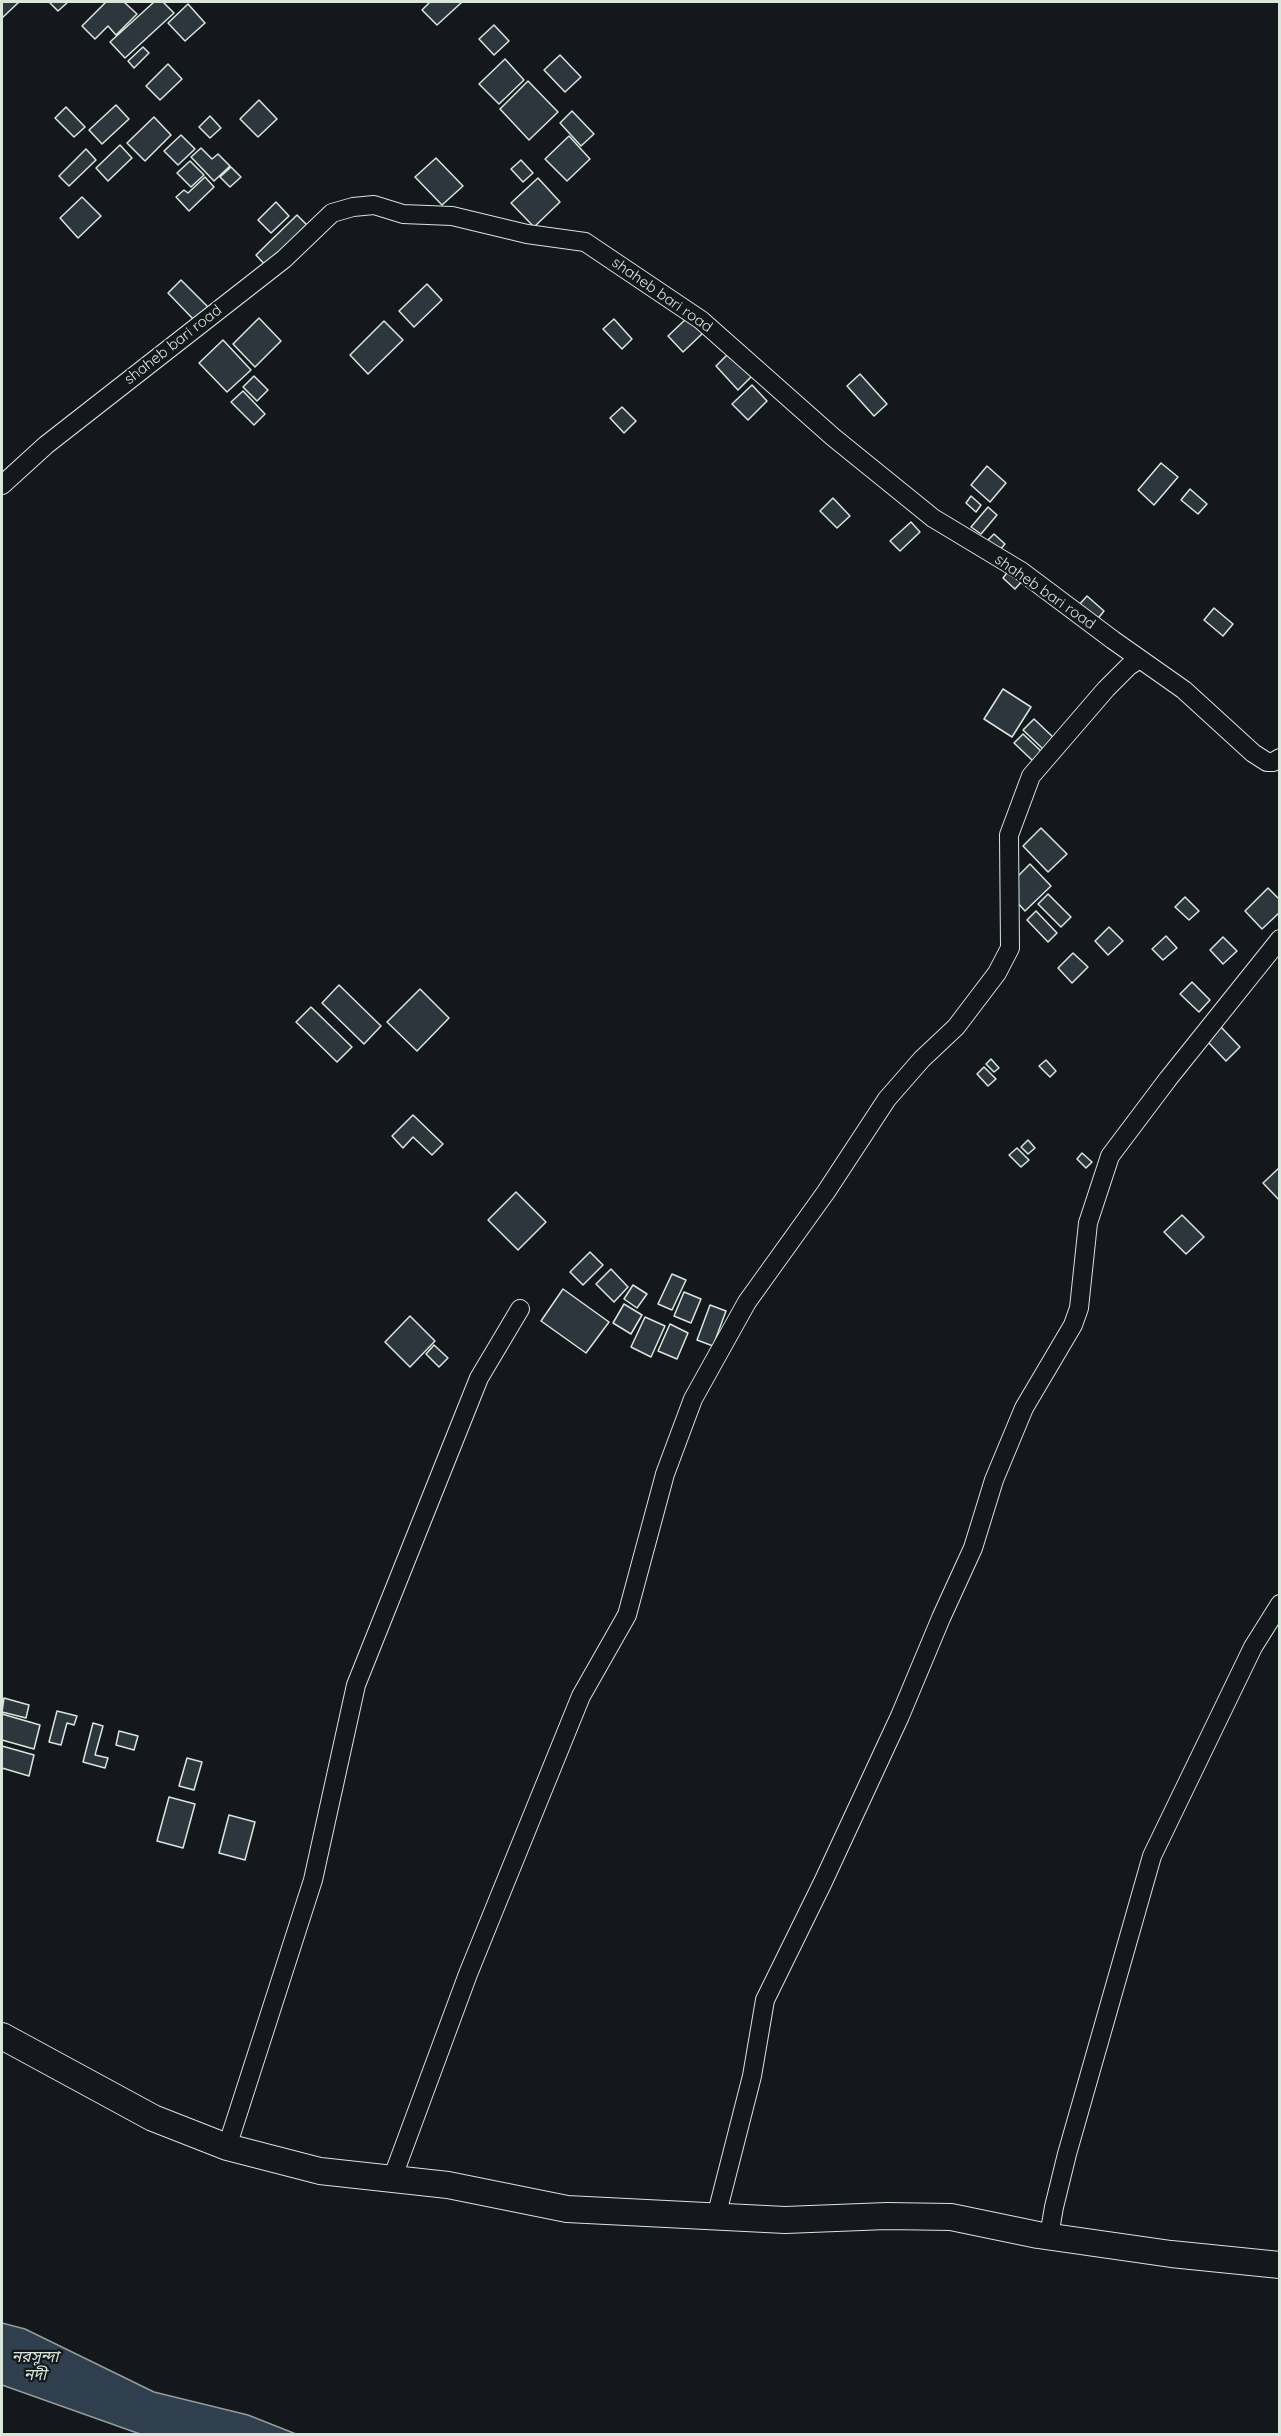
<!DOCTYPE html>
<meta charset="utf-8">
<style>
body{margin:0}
#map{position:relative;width:1281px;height:2436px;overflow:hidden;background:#14181c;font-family:Quicksand,sans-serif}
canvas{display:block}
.frame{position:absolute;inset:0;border:3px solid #d8e6dc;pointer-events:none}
</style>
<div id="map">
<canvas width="1281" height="2436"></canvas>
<div class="frame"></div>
</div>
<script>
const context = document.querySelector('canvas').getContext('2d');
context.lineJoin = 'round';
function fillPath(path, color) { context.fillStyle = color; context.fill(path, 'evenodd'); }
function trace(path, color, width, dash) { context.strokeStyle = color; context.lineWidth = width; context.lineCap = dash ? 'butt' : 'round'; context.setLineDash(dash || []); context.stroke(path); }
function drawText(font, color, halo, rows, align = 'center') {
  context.font = font + ' Quicksand,"Noto Sans Bengali",sans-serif'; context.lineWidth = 4.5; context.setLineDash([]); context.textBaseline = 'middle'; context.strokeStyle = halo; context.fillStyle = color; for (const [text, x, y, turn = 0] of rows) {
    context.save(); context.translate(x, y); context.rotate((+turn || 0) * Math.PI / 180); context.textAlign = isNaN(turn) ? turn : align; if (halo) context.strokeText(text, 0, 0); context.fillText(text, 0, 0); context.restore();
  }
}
const water = new Path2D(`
 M 2,2323 L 25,2329 L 154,2392 L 248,2415 L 296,2434 L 140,2434 L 2,2385 Z`);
fillPath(water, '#2f3f4d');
trace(water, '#939e99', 1.5);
const building = new Path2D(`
 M 2,2 L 19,2 L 2,18 Z
 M 49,2 L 68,2 L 58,11 Z
 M 106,2 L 124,2 L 137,14 L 116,35 L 108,26 L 95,39 L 82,26 Z
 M 154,2 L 163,2 L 174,13 L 125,58 L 110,42 Z
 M 430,2 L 460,2 L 461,3 L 437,25 L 422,10 Z
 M 188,4 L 205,23 L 185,41 L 168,23 Z
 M 494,25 L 509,41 L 494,55 L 479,39 Z
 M 143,47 L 149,53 L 134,68 L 128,61 Z
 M 560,55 L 581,77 L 565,92 L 544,70 Z
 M 505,59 L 524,80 L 499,104 L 479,84 Z
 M 168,64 L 182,79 L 160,100 L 146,86 Z
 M 528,81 L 558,112 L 529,140 L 500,109 Z
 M 259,100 L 277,119 L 258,137 L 240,119 Z
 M 116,105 L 129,119 L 102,144 L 89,130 Z
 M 66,107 L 85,127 L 74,137 L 55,118 Z
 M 572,111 L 594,134 L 581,146 L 560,123 Z
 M 210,116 L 221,128 L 210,138 L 199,127 Z
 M 154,117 L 171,135 L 145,161 L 127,143 Z
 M 181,135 L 195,149 L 178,165 L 164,151 Z
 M 569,136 L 590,159 L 567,181 L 545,159 Z
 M 120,145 L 132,158 L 108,181 L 96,168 Z
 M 201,148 L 212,159 L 218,154 L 230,166 L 214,181 L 191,157 Z
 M 86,149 L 96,160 L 69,186 L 59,176 Z
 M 436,158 L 463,186 L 442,205 L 415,177 Z
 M 521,160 L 533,173 L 523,182 L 511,169 Z
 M 190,161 L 204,175 L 191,187 L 177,173 Z
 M 231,167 L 241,177 L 230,187 L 220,177 Z
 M 205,177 L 214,187 L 189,211 L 176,197 L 184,190 L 188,193 Z
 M 538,178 L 560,202 L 534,227 L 511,203 Z
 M 82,197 L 101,216 L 78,238 L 60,218 Z
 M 276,202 L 289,216 L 271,233 L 258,220 Z
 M 297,215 L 308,226 L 266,266 L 256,255 Z
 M 181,280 L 210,309 L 196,322 L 168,293 Z
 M 427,284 L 442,300 L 414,327 L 399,311 Z
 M 688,317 L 703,333 L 683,352 L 668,336 Z
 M 259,318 L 281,341 L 255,367 L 233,344 Z
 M 614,319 L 632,339 L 622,349 L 603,329 Z
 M 384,321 L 403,340 L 368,374 L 350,355 Z
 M 223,340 L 251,370 L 227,392 L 199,363 Z
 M 729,353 L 752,376 L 738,390 L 716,366 Z
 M 860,374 L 887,404 L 874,416 L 847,386 Z
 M 254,376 L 268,390 L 257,401 L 243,387 Z
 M 752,385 L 767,401 L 748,420 L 732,404 Z
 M 243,391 L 265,414 L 254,425 L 231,402 Z
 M 622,407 L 636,421 L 624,433 L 610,418 Z
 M 1161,463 L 1178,477 L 1154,505 L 1138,490 Z
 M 987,466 L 1006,483 L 990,502 L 971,485 Z
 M 1190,489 L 1207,504 L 1198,514 L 1181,500 Z
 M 971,496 L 981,505 L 976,512 L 966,503 Z
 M 833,498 L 850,516 L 837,528 L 820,511 Z
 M 988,507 L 997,515 L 981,534 L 971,527 Z
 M 911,522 L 920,532 L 900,551 L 890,541 Z
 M 994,534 L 1005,544 L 998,552 L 986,542 Z
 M 1010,569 L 1023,580 L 1015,589 L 1003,578 Z
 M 1087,596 L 1104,611 L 1096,621 L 1078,606 Z
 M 1214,608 L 1233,624 L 1223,636 L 1204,620 Z
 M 1003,689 L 1031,707 L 1012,737 L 984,719 Z
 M 1034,719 L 1054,738 L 1043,749 L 1023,730 Z
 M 1023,734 L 1042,752 L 1033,761 L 1014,743 Z
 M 1041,828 L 1067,854 L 1048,872 L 1023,846 Z
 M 1030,864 L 1051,886 L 1025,911 L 1005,889 Z
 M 1268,888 L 1280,900 L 1280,912 L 1262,929 L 1245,911 Z
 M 1048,894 L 1071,917 L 1061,927 L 1038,904 Z
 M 1185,897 L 1199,911 L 1189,920 L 1175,907 Z
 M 1036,911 L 1057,933 L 1048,942 L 1027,920 Z
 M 1109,927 L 1123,941 L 1108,955 L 1095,941 Z
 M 1166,936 L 1177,948 L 1163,960 L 1152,949 Z
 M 1223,937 L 1237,951 L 1223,964 L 1210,950 Z
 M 1073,953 L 1088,967 L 1072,983 L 1058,968 Z
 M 1192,982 L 1210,1000 L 1199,1012 L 1180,994 Z
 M 339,985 L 381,1026 L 364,1044 L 322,1003 Z
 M 420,989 L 449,1018 L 417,1051 L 387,1022 Z
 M 311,1007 L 352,1047 L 337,1062 L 296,1022 Z
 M 1220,1026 L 1240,1047 L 1226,1061 L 1206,1040 Z
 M 991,1059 L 999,1068 L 994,1072 L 986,1064 Z
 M 1046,1060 L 1056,1071 L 1050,1077 L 1039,1066 Z
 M 984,1067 L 996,1079 L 988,1086 L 977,1074 Z
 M 413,1115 L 443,1144 L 432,1155 L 413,1137 L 403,1148 L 392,1136 Z
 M 1028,1140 L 1035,1148 L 1028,1154 L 1021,1147 Z
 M 1017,1148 L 1029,1160 L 1021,1167 L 1009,1155 Z
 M 1082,1153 L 1092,1162 L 1086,1168 L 1077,1159 Z
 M 1280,1167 L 1280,1201 L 1263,1183 Z
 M 516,1192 L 546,1222 L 518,1250 L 488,1220 Z
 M 1182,1215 L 1204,1237 L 1186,1254 L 1164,1232 Z
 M 590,1252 L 603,1265 L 583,1285 L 570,1272 Z
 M 611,1269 L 628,1287 L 614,1302 L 596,1284 Z
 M 672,1274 L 686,1280 L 672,1310 L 658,1304 Z
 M 633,1285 L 647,1294 L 637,1308 L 624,1299 Z
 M 563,1289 L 609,1322 L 586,1353 L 541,1321 Z
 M 684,1292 L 701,1299 L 691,1323 L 674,1316 Z
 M 624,1304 L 642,1315 L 631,1334 L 613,1323 Z
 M 710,1305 L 726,1311 L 713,1346 L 697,1340 Z
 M 410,1316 L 435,1341 L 410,1367 L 385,1342 Z
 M 645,1317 L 665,1326 L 651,1357 L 631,1347 Z
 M 670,1324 L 688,1333 L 677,1359 L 658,1351 Z
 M 434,1345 L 448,1358 L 439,1367 L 426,1354 Z
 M 4,1698 L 29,1705 L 26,1718 L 2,1712 Z
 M 57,1711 L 77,1716 L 74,1725 L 67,1723 L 61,1745 L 49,1742 Z
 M 2,1714 L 40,1725 L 34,1749 L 2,1740 Z
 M 93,1723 L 103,1726 L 95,1755 L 108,1758 L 105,1768 L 83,1762 Z
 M 119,1731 L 138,1736 L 134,1750 L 116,1745 Z
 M 2,1746 L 34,1755 L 29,1776 L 2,1768 Z
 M 187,1758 L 202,1762 L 194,1790 L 179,1786 Z
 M 169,1797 L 195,1804 L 183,1848 L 157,1841 Z
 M 229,1815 L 255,1822 L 245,1860 L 219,1853 Z`);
fillPath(building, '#2c363c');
trace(building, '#d8e6dc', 1.5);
const street = new Path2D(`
 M 2,485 L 46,445 L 284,259 L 332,213 L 353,207 L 374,205 L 403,214 L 452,216 L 527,234 L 585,242 L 701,320 L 833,437 L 933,518 L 1021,571 L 1113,640 L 1184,690 L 1253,753 L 1267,762 L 1273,762 L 1280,758
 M 227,2147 L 313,1880 L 356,1685 L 479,1378 L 520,1309
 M 392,2179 L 468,1974 L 581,1696 L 627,1615 L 665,1474 L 693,1399 L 747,1302 L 826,1192 L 887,1099 L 922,1059 L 956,1027 L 997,973 L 1010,948 L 1009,835 L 1031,776 L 1106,689 L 1129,666 L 1140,659
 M 716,2217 L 752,2076 L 765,2000 L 823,1882 L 900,1716 L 941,1618 L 973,1548 L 994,1480 L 1024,1408 L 1073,1325 L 1079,1308 L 1088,1223 L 1110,1156 L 1168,1079 L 1280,939
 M 1049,2236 L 1054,2207 L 1067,2154 L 1152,1856 L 1253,1647 L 1280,1604`);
const secondary = new Path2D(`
 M 2,2036 L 153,2118 L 227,2147 L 320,2171 L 448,2185 L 567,2209 L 785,2220 L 887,2216 L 951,2217 L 1038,2235 L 1171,2254 L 1280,2265`);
trace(street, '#d8e6dc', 20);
trace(secondary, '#d8e6dc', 28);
trace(street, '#14181c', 18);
trace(secondary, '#14181c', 26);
drawText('15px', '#d8e6dc', '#14181c', [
 ["shaheb bari road",662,295,35],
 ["shaheb bari road",173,345,-38],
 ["shaheb bari road",1045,592,35]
]);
drawText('italic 16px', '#d8e6dc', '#14181c', [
 ["নরসুন্দা",35,2357],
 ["নদী",35,2375]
]);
</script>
